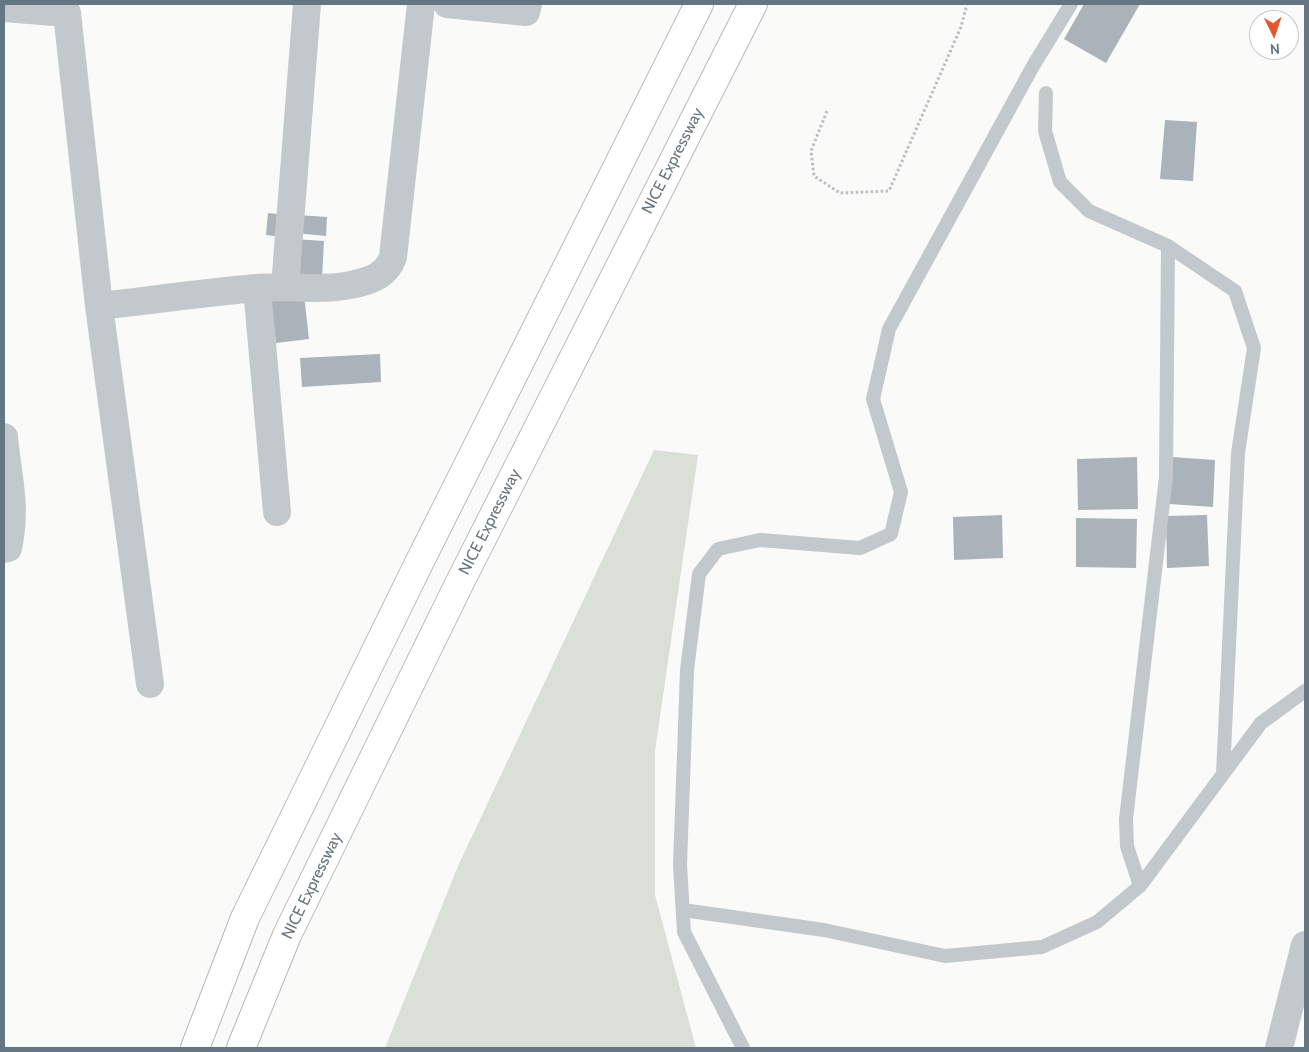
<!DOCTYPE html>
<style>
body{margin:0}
#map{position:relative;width:1309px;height:1052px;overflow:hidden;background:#fafaf8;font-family:Cabin,sans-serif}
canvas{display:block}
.frame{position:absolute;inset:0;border:5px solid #657683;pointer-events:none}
.north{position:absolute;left:1249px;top:10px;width:50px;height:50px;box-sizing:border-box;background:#fff;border:1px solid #c1c8cd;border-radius:50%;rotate:176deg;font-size:14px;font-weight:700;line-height:20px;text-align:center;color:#657683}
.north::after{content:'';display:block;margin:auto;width:18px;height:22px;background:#e4572e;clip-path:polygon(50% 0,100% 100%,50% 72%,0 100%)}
</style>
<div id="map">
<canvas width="1309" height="1052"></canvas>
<div class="frame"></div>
<div class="north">N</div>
</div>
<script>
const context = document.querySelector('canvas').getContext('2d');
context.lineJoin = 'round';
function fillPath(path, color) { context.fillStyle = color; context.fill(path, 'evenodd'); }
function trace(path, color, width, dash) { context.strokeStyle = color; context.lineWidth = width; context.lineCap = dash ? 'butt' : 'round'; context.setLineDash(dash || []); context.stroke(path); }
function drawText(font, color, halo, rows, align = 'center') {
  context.font = font + ' Cabin,sans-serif'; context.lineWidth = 5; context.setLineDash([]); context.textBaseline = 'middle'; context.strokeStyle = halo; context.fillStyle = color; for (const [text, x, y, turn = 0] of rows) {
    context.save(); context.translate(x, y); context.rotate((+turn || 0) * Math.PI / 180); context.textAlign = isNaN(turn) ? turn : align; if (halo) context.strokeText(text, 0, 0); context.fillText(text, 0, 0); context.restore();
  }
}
fillPath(new Path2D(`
 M 654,450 L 698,455 L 655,751 L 655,895 L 696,1048 L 385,1048 L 458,866 Z`), '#dadfd7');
fillPath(new Path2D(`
 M 1084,4 L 1140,4 L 1106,63 L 1064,39 Z
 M 1165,120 L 1197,122 L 1193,181 L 1160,179 Z
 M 268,213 L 277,214 L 275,236 L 266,235 Z
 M 297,215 L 327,217 L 326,236 L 295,233 Z
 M 294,239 L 324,241 L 322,279 L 292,277 Z
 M 304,295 L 309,339 L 276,343 L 271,298 Z
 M 380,354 L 381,382 L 302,387 L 300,358 Z
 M 1137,457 L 1138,509 L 1078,510 L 1077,459 Z
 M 1172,457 L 1215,460 L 1213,507 L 1169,504 Z
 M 1002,515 L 1003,558 L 954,560 L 953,517 Z
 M 1207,515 L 1209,566 L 1167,568 L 1166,516 Z
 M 1076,518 L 1137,519 L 1136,568 L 1076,567 Z`), '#aab3b9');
const motorway = new Path2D(`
 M 195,1048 L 245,918 L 419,563 L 699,4
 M 241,1048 L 287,935 L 460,582 L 753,4`);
trace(motorway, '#b4b9bd', 30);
trace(new Path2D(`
 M 827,111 L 811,151 L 814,176 L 840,193 L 889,191 L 961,27 L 967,4`), '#bbbfc2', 3, [2.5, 2.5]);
trace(new Path2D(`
 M 1046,93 L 1045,131 L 1060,182 L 1089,211 L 1168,246 L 1166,477 L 1126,819 L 1127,846 L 1140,886
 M 1168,246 L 1235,291 L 1254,348 L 1238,453 L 1223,774
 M 683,910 L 824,930 L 945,956 L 1042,947 L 1097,922 L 1140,886 L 1261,723 L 1305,691
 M 743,1048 L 684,932 L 680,865 L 687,670 L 699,574 L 718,549 L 760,540 L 860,548 L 891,534 L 901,492 L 873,399 L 889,329 L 1033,66 L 1071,4`), '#c3c8cc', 14);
trace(new Path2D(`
 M 447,4 L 526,12 L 528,4
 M 4,8 L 67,13 L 99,306 C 151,300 203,293 256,288 C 288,285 323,292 355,284 C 373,280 387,274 393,257 L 421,4
 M 285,287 L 307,4
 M 257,288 L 277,512
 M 99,306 L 150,684
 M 4,437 C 8,479 17,506 8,548 L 4,549`), '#c3c8cc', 28);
trace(new Path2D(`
 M 1279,1048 L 1305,945`), '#c3c8cc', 28);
trace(motorway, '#fff', 28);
drawText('16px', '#657683', '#fff', [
 ["NICE Expressway",673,161,-63],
 ["NICE Expressway",490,522,-63],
 ["NICE Expressway",312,886,-64]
]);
</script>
